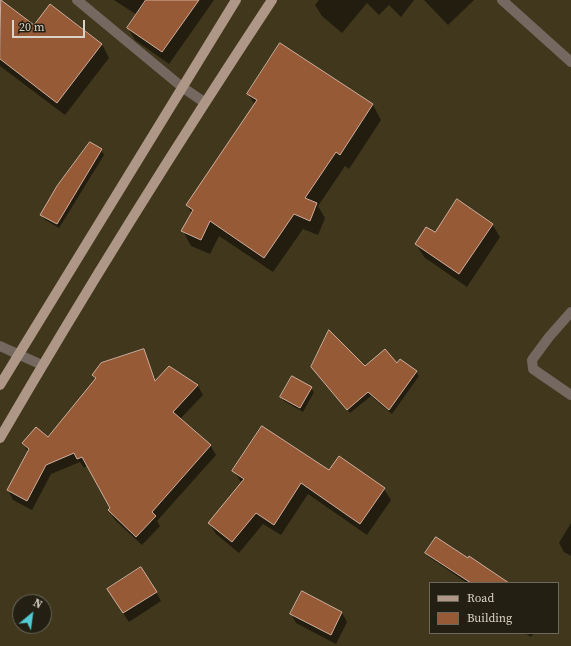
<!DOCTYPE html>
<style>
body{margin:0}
#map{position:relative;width:571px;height:646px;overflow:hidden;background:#40371c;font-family:"Source Serif 4",serif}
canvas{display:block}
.legend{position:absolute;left:429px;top:582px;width:130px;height:52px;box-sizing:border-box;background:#231f13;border:1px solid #6c675a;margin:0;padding:5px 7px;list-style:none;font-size:12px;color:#d9d4c5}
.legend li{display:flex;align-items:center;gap:8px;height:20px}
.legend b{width:20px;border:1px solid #6c675a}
.north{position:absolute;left:12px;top:594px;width:40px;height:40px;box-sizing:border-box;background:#231f13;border:1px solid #6c675a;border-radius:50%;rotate:29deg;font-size:11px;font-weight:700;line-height:16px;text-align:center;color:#d9d4c5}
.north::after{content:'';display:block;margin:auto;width:14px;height:18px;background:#51ccd4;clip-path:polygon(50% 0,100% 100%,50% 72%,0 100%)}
.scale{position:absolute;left:12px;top:20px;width:73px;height:18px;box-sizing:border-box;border:2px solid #d9d4c5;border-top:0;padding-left:5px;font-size:12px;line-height:14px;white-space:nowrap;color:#d9d4c5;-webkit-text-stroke:3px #231f13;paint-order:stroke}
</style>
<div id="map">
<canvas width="571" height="646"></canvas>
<ul class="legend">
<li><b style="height:5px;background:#ae9786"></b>Road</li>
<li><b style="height:11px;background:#975a36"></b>Building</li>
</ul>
<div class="north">N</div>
<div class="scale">20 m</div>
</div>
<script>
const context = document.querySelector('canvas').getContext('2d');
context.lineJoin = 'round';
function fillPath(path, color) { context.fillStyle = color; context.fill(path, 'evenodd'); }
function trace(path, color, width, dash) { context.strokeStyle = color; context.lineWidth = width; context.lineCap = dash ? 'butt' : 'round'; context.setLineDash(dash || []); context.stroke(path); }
fillPath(new Path2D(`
 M 114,0 L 214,0 L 169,64 L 135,40 L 128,28 L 137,15 Z
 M 319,0 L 414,0 L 401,17 L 389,5 L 379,15 L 367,3 L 342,33 L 322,16 L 315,5 Z
 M 424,0 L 474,0 L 448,25 Z
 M 0,1 L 34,26 L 102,44 L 109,58 L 65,115 L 0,66 Z
 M 281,45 L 373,105 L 381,120 L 349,169 L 345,166 L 318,206 L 325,218 L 318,235 L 303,229 L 273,272 L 219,236 L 210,254 L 191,246 L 183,231 L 192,214 L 187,205 L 255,105 L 248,94 Z
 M 101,150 L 104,155 L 59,228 L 44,219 L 42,215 Z
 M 492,224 L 500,237 L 467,287 L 424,257 L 416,244 L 435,234 Z
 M 143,350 L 156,381 L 169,368 L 198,386 L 203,395 L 180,419 L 210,445 L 216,455 L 157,521 L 160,526 L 142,545 L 115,520 L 109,510 L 112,508 L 88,465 L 84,468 L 80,462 L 51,474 L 32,510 L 13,500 L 8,490 L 28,452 L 23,443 L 48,438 L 96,380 L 93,375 Z
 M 397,364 L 416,372 L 419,376 L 392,414 L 371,396 L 350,413 L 312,367 L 365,367 Z
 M 292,377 L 311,388 L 314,392 L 303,412 L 284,401 L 281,397 Z
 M 339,457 L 384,489 L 391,500 L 367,535 L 308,494 L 281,535 L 263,524 L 239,553 L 216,534 L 209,523 L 242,484 L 234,471 L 329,471 Z
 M 571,523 L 571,556 L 564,552 L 559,543 Z
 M 436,538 L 491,572 L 490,583 L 467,583 L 429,557 L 426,553 Z
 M 156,592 L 161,601 L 129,622 L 113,598 Z
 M 302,592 L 342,613 L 347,622 L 336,644 L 296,623 L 291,614 Z
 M 525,633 L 534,633 L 531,637 Z`), '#0007');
const building = new Path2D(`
 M 1,0 L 34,25 L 50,4 L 102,44 L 57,103 L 0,59 Z
 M 146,0 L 199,0 L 162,52 L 127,28 Z
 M 280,43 L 373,104 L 340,155 L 336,152 L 305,198 L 317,203 L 310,221 L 294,214 L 264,258 L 210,221 L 201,240 L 181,231 L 193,210 L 186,205 L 257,100 L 247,94 Z
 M 90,142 L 102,149 L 57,224 L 40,215 L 57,186 Z
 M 457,199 L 493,224 L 459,274 L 415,244 L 426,227 L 435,232 Z
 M 329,330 L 365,366 L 385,349 L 397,363 L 400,359 L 417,371 L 389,410 L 368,392 L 347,410 L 311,367 Z
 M 144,349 L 155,381 L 169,366 L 198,385 L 173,412 L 211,445 L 152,512 L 156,516 L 136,537 L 108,510 L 110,508 L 82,457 L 77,459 L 74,453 L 46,465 L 27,501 L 7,490 L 29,449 L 22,443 L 36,427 L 48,437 L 96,378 L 92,375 L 101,363 Z
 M 292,376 L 312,387 L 300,408 L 280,397 Z
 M 262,426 L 329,470 L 339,456 L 385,488 L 360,524 L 301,483 L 274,525 L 256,513 L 232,542 L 208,523 L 244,479 L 232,471 Z
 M 436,537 L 468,558 L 469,556 L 509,583 L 471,583 L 425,553 Z
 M 141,567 L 157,592 L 123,613 L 107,589 Z
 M 302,591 L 342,612 L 331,635 L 290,614 Z`);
fillPath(building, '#975a36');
trace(building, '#ceae9e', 1);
trace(new Path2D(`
 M 77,0 L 182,87 L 204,102
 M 502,0 L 571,62
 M 571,312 L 549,337 L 532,360 L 533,369 L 571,395
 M 0,346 L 42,365`), '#746860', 10);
trace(new Path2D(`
 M 0,385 L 236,0
 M 0,438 C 86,290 177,144 272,0`), '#ae9786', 10);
</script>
